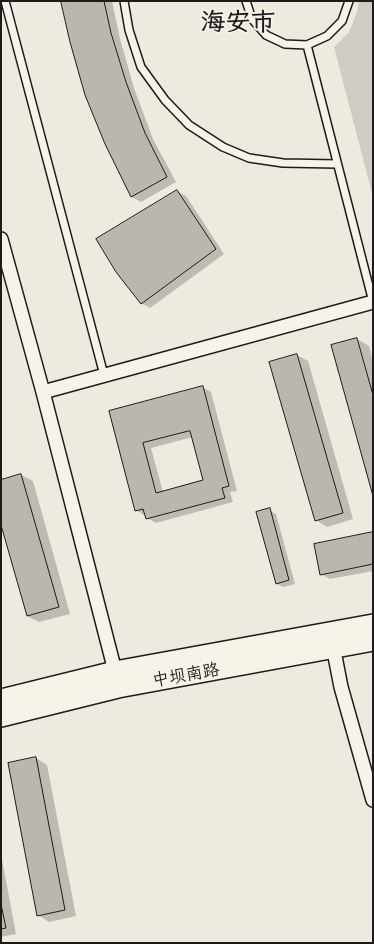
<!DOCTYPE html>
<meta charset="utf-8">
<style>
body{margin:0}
#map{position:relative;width:374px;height:944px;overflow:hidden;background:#eeeae0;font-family:Itim,sans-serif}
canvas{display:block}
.frame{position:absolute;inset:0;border:2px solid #1c1c1c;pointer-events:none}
</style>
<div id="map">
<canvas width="374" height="944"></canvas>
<div class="frame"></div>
</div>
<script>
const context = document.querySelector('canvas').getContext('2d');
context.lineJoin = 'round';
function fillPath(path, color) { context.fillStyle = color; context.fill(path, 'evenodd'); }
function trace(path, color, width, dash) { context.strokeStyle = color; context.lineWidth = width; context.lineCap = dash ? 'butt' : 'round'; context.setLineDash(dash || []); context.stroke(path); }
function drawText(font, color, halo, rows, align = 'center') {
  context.font = font + ' Itim,"LXGW WenKai TC",sans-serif'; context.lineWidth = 4; context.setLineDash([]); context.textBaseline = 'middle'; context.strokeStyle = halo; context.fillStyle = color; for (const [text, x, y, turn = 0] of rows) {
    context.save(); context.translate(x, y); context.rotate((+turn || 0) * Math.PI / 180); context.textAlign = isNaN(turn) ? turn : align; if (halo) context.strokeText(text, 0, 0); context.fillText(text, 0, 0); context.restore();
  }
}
fillPath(new Path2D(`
 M 359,1 L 373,1 L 373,197 L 334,47 L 349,32 L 357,12 Z`), '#cfccc3');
fillPath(new Path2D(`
 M 62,1 L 112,1 L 120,39 L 134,88 L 153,139 L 176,182 L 141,202 L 132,197 L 106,144 Z
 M 177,191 L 186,196 L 224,254 L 150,308 L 141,303 Z
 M 357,339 L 369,346 L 373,362 L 373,492 Z
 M 297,355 L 308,361 L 353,519 L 327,527 L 316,520 Z
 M 202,387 L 211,392 L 237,491 L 230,492 L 233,502 L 156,523 L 147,518 L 146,515 L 144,515 L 136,510 L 110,411 ZM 193,437 L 204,481 L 163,492 L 151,448 Z
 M 21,475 L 33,481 L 70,614 L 39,622 L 27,616 L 1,521 L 1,481 Z
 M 269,510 L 276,514 L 295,584 L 283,587 L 276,583 Z
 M 373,533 L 373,571 L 330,579 L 321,574 Z
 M 36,758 L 47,765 L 76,916 L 49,922 L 38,915 Z
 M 1,854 L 16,934 L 1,937 Z`), '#0003');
const building = new Path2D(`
 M 61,1 L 104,1 L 111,33 L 126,82 L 145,133 L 167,177 L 131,197 L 105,144 L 85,95 L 70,42 Z
 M 177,190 L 216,249 L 141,304 L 116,272 L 96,239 Z
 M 357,338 L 373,395 L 373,496 L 331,345 Z
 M 297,354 L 343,513 L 315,521 L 269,362 Z
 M 203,386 L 229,486 L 222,488 L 225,498 L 146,519 L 143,509 L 135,511 L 109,411 ZM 190,431 L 203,480 L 156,493 L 143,443 Z
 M 21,474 L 59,607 L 27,616 L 1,525 L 1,480 Z
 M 270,508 L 289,580 L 276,584 L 256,512 Z
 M 373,532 L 373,564 L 320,575 L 314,544 Z
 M 36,757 L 65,910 L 37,916 L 8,763 Z
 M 1,904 L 6,928 L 1,929 Z`);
fillPath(building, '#bab7af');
trace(building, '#1c1c1c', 1);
const service = new Path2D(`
 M 5,1 L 104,375
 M 124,1 L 129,30 L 141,67 L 165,100 L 189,125 L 223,147 L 249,158 L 283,163 L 337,164
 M 246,1 L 252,19 L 266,35 L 285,44 L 307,45 L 327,36 L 342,21 L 349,1
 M 307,45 L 373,302`);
const minor = new Path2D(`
 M 1,239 L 43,392 L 115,671
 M 43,392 L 373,302
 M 332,641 L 341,687 L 373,800`);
const secondary = new Path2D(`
 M 1,699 L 115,671 L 373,624
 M 1,717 L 118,688 L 373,641`);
trace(service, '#1c1c1c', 10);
trace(minor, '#1c1c1c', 16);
trace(secondary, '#1c1c1c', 22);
trace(service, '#f7f3e8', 7);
trace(minor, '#f7f3e8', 13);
trace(secondary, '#f7f3e8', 19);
drawText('17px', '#1c1c1c', '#f7f3e8', [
 ["中坝南路",186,676,-10]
]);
drawText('bold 25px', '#1c1c1c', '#f7f3e8', [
 ["海安市",238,24]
]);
</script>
